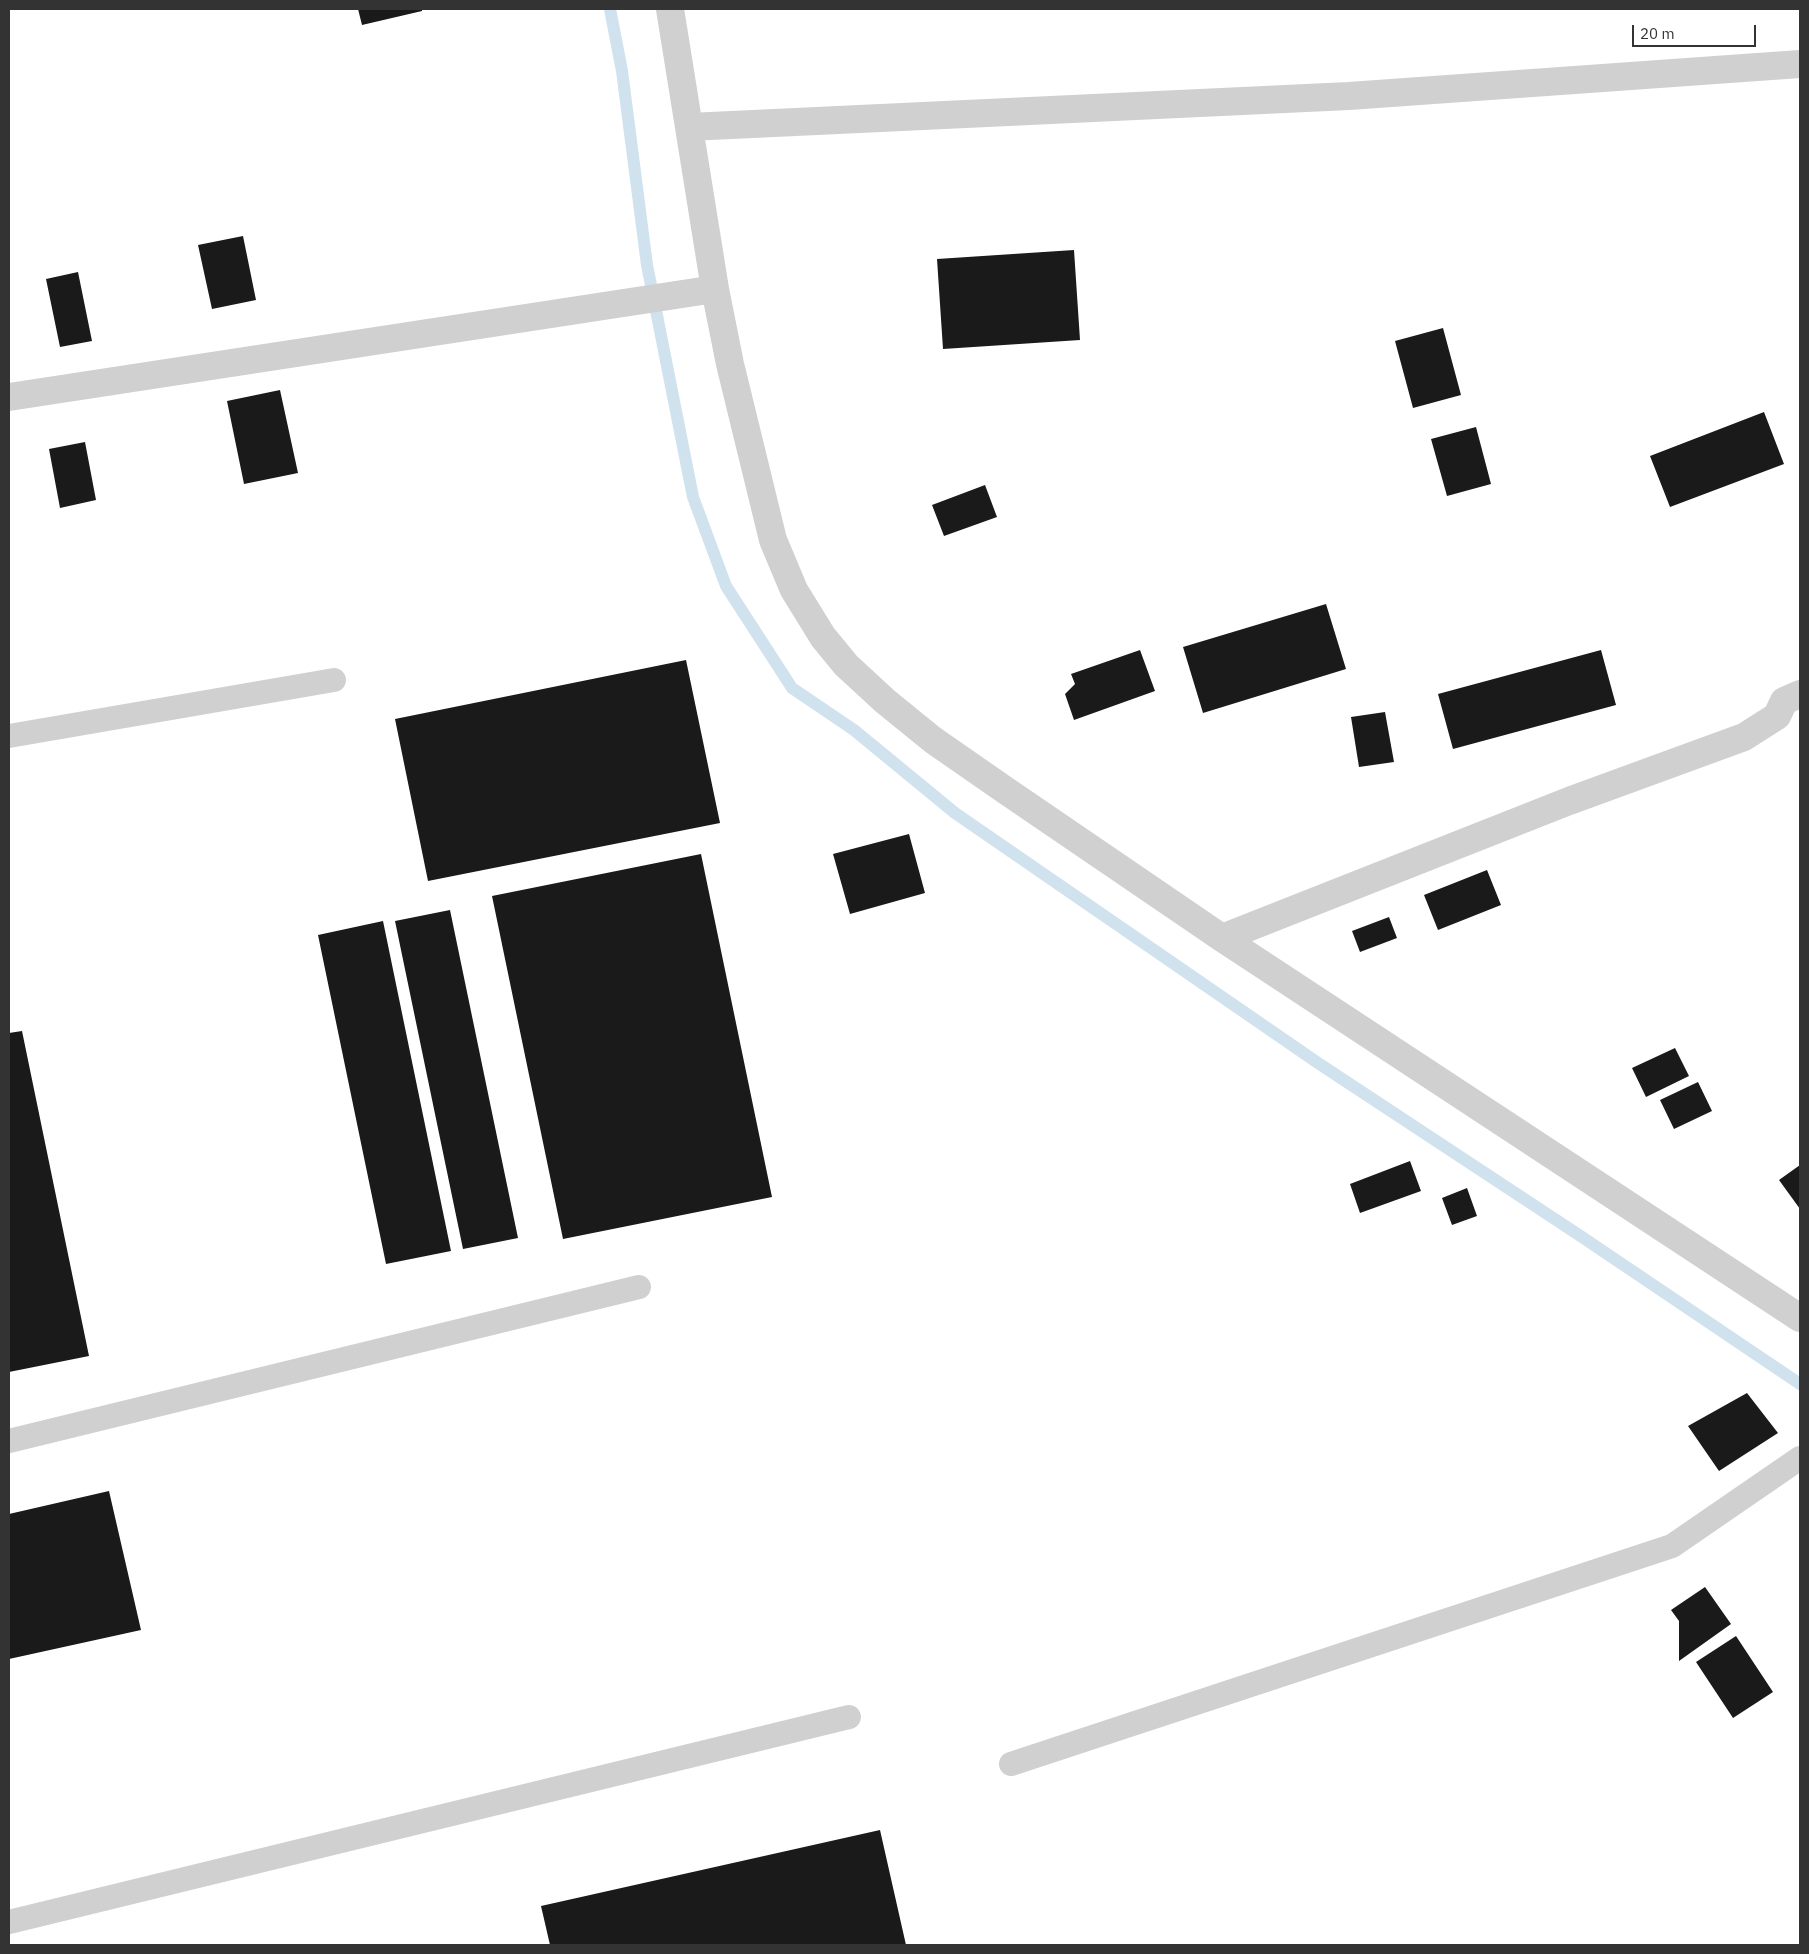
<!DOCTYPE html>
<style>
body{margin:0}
#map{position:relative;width:1809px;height:1954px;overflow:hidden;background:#fff;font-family:"IBM Plex Sans",sans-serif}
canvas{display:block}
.frame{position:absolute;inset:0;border:10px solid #333;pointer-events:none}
.scale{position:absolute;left:1632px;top:25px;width:124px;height:22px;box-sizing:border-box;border:2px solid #333;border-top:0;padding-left:6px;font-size:15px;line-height:18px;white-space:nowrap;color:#333;-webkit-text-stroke:4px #fff;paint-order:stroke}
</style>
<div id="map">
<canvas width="1809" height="1954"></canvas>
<div class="frame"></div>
<div class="scale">20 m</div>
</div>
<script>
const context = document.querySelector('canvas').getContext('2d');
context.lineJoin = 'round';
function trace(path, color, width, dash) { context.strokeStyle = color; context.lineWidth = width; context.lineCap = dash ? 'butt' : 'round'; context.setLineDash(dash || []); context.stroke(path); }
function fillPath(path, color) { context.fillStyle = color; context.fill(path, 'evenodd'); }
trace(new Path2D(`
 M 610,9 L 622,71 L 647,265 L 693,497 L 726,586 L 792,688 L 854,730 L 955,813 L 1318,1063 L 1582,1237 L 1800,1384`), '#cfe2ee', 12);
fillPath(new Path2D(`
 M 358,9 L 422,9 L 422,11 L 362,25 Z
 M 243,236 L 256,300 L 212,309 L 198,245 Z
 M 1074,250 L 1080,340 L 943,349 L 937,259 Z
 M 78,272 L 92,341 L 60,347 L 46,279 Z
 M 1443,328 L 1461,395 L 1413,408 L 1395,341 Z
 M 280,390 L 298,473 L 244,484 L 227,401 Z
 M 1764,412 L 1784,464 L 1670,507 L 1650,456 Z
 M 1476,427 L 1491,484 L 1447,496 L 1431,439 Z
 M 85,442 L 96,500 L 60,508 L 49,449 Z
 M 985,485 L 997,517 L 944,536 L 932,505 Z
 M 1326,604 L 1346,669 L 1203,713 L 1183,647 Z
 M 1140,650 L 1155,691 L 1074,720 L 1065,694 L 1075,684 L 1071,674 Z
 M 1601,650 L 1616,705 L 1453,749 L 1438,694 Z
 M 686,660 L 720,823 L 428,881 L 395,719 Z
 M 1385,712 L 1394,762 L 1359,767 L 1351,717 Z
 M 909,834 L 925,893 L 850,914 L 833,854 Z
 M 701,854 L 772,1197 L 563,1239 L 492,896 Z
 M 1487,870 L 1501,905 L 1438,930 L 1424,895 Z
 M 450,910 L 518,1238 L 463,1249 L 395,921 Z
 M 1389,917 L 1397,938 L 1360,952 L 1352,931 Z
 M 383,921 L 451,1251 L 386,1264 L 318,935 Z
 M 22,1031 L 89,1356 L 9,1372 L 9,1033 Z
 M 1675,1048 L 1689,1076 L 1646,1097 L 1632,1068 Z
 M 1698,1082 L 1712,1111 L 1674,1129 L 1660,1100 Z
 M 1410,1161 L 1421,1191 L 1360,1213 L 1350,1184 Z
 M 1800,1165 L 1800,1209 L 1779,1180 Z
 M 1467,1188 L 1477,1216 L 1452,1225 L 1442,1198 Z
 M 1747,1393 L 1778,1433 L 1719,1471 L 1688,1426 Z
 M 109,1491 L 141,1630 L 9,1659 L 9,1514 Z
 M 1705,1587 L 1731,1624 L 1679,1661 L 1679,1621 L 1671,1610 Z
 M 1736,1636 L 1773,1692 L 1733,1718 L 1696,1662 Z
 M 880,1830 L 906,1945 L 550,1945 L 541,1906 Z`), '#1a1a1a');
trace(new Path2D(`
 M 9,736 L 334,680
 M 9,1441 L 639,1287
 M 1011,1764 L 1672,1546 L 1800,1458
 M 9,1922 L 849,1717`), '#d0d0d0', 24);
trace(new Path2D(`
 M 670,9 L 715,289 L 730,364 L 773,540 L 794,590 L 823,637 L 846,665 L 885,701 L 933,740 L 1005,790 L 1222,938 L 1800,1318
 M 689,127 L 1349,96 L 1800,64
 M 9,397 L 715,289
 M 1222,938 L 1569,801 L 1744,737 L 1777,716 L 1784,701 L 1800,694`), '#d0d0d0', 28);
</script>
